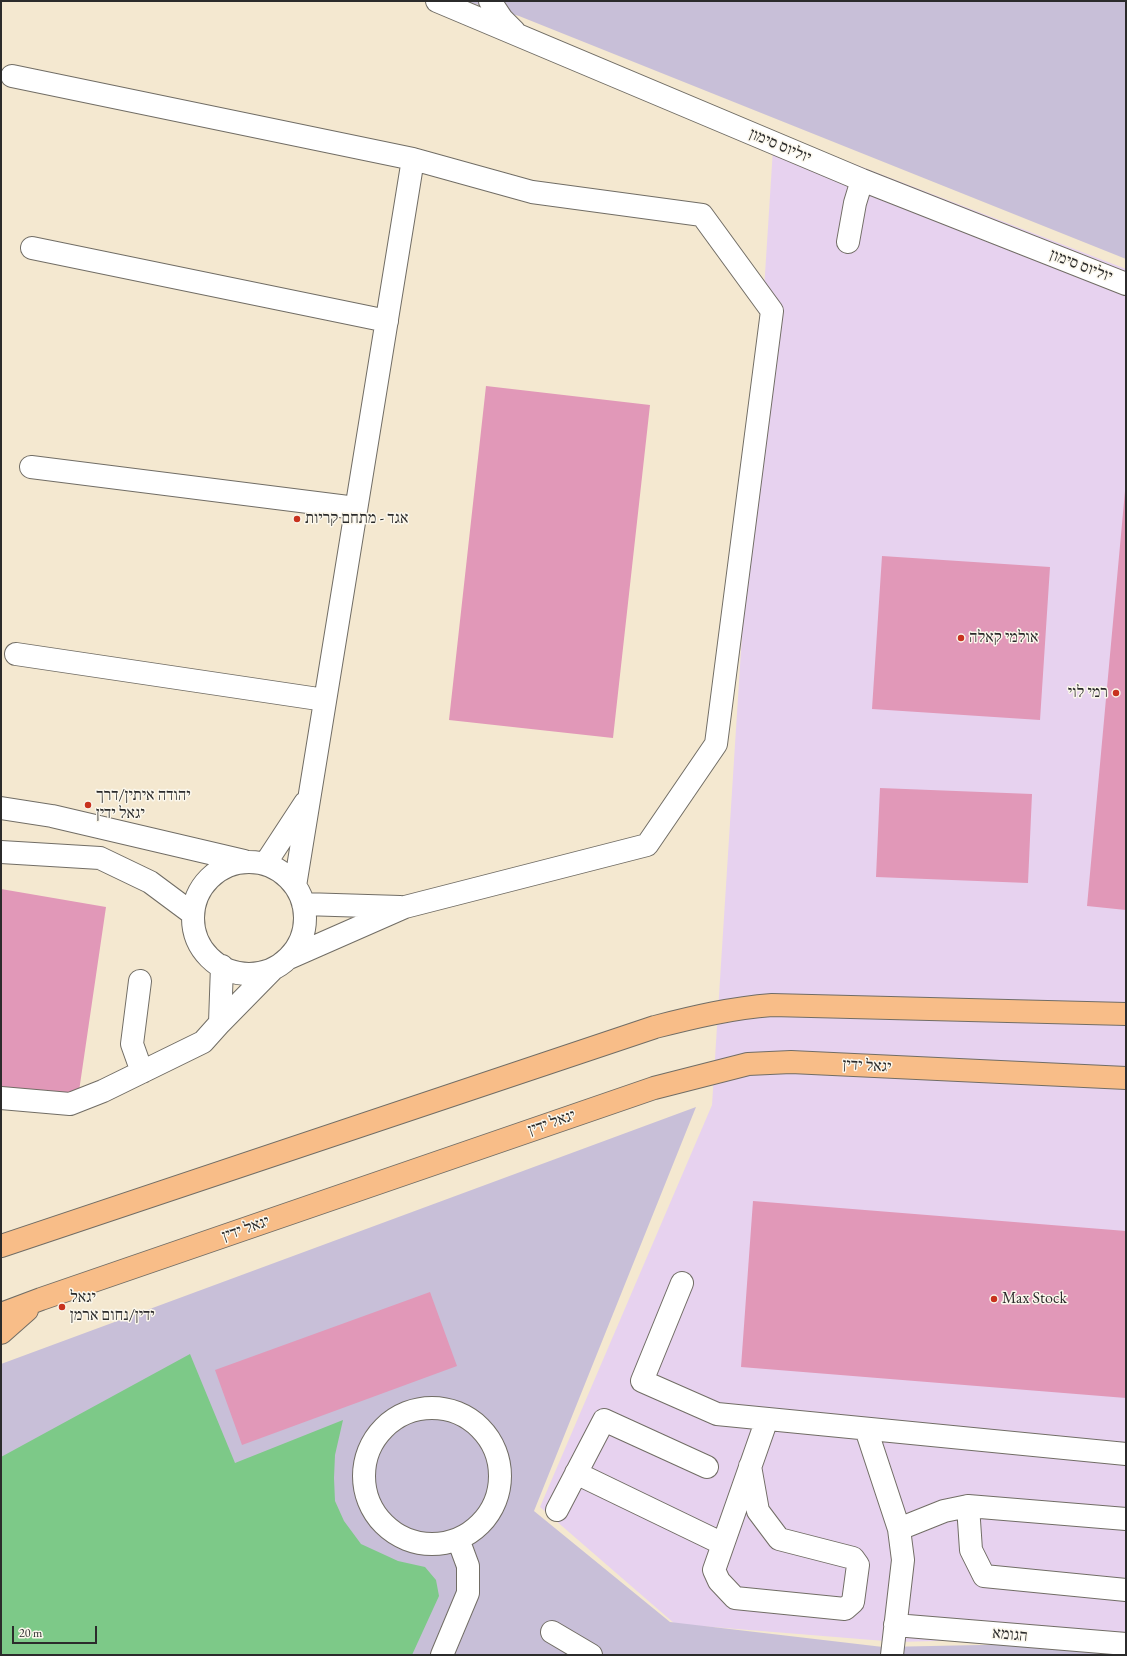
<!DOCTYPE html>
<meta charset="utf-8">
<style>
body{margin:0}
#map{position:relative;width:1127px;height:1656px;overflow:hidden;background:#f4e8d0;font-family:"EB Garamond",serif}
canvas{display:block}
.frame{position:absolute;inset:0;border:2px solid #2b2b2b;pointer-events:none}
.scale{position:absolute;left:12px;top:1626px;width:85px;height:18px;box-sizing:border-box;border:2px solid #2b2b2b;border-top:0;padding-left:5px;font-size:12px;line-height:14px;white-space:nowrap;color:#2b2b2b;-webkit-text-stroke:3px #fbf7ec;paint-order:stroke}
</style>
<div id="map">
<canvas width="1127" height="1656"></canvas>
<div class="frame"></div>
<div class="scale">20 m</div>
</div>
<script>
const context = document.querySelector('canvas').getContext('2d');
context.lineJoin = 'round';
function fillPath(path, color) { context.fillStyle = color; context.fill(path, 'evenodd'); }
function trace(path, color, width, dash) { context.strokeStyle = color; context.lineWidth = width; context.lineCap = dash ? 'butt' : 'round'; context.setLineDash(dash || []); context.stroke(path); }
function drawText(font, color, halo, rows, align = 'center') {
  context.font = font + ' "EB Garamond","Frank Ruhl Libre",serif'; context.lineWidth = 3; context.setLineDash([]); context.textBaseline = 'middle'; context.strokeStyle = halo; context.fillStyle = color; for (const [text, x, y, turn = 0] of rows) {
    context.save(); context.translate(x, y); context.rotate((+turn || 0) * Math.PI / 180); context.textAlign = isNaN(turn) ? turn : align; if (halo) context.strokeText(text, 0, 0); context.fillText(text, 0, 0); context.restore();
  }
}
fillPath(new Path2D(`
 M 774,133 L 1126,269 L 1126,1636 L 897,1642 L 675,1624 L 540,1507 L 712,1105 Z`), '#e7d2ef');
fillPath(new Path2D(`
 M 464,1 L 1126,1 L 1126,259 L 519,16 Z
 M 696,1107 L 534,1511 L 670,1622 L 883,1647 L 1126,1642 L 1126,1655 L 1,1655 L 1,1364 Z`), '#c8bfd8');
fillPath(new Path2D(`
 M 190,1354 L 235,1463 L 343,1420 L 335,1455 L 334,1478 L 335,1501 L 344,1521 L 361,1544 L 398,1561 L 425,1567 L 436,1580 L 439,1596 L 412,1655 L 1,1655 L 1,1457 Z`), '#7dc988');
fillPath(new Path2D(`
 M 486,386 L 650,405 L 613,738 L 449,720 Z
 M 1125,491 L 1126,491 L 1126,910 L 1087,906 Z
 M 882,556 L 1050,567 L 1040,720 L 872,709 Z
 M 880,788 L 1032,794 L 1028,883 L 876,877 Z
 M 1,889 L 106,907 L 78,1098 L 1,1087 Z
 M 753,1201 L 1126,1231 L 1126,1398 L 741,1367 Z
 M 430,1292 L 457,1366 L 242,1445 L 215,1370 Z`), '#e198b8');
const minor = new Path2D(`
 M 437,1 L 862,180 L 1126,284
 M 490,1 L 502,19 L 514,31
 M 12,76 L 413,159 L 532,192 L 702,215 L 772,311 L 716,744 L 647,845 L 405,907 L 289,958
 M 848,242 L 855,203 L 862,180
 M 32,248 L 387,321
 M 31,467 L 356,508
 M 16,654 L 325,700
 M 1,808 L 52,816 L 244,861
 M 1,852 L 100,858 L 150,882 L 193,914
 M193 918a56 56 0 1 1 112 0a56 56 0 1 1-112 0Z
 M 265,864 L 305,803
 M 295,886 L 413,159
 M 303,904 L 400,907
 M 140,981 L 132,1044 L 142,1072
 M 220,1023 L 222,966
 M 1,1098 L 70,1104 L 103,1091 L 203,1042 L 220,1023 L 273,969
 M 682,1283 L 642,1381 L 717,1414 L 1126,1454
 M364 1476a68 68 0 1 1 136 0a68 68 0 1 1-136 0Z
 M 866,1429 L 899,1529 L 903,1560 L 892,1655
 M 750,1466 L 758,1511 L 779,1539 L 853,1558 L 858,1565 L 853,1602 L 845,1609 L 735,1598 L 719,1581 L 714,1570 L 767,1419
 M 576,1473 L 723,1544
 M 968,1506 L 971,1550 L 984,1576 L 1126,1590
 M 557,1510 L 604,1420 L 707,1467
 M 899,1529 L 944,1511 L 968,1506 L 1126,1519
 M 895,1625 L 1126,1644
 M 552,1632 L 591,1655
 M 442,1655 L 468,1593 L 468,1566 L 458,1539`);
const major = new Path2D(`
 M 1,1246 L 655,1027 C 694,1017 732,1008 772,1005 L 1126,1014
 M 1,1314 L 41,1299 L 654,1088 L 748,1064 L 791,1062 L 1126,1078
 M 1,1333 L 27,1310`);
trace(minor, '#716d65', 24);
trace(major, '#716d65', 24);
trace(minor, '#fff', 22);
trace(major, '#f8bd88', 22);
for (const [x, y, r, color] of [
 [297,519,4,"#c8321e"],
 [961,638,4,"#c8321e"],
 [1116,693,4,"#c8321e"],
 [88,805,4,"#c8321e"],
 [994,1299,4,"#c8321e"],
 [62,1307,4,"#c8321e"]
]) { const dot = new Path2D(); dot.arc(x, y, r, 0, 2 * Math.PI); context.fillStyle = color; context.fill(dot); trace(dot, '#fbf7ec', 1.5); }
drawText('16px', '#2b2b2b', '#fbf7ec', [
 ["יוליוס סימון",780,146,23],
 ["יוליוס סימון",1081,266,21],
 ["יגאל ידין",867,1066,3],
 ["יגאל ידין",552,1123,-19],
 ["יגאל ידין",246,1229,-19],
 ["הגומא",1010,1635,5]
]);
drawText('16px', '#2b2b2b', '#fbf7ec', [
 ["אגד - מתחם קריות",305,519],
 ["אולמי קאלה",969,638],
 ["רמי לוי",1108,693,"right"],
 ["יהודה איתין/דרך",96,796],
 ["יגאל ידין",96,814],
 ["יגאל",70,1298],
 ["ידין/נחום ארמן",70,1316],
 ["Max Stock",1002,1299]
], 'left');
</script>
